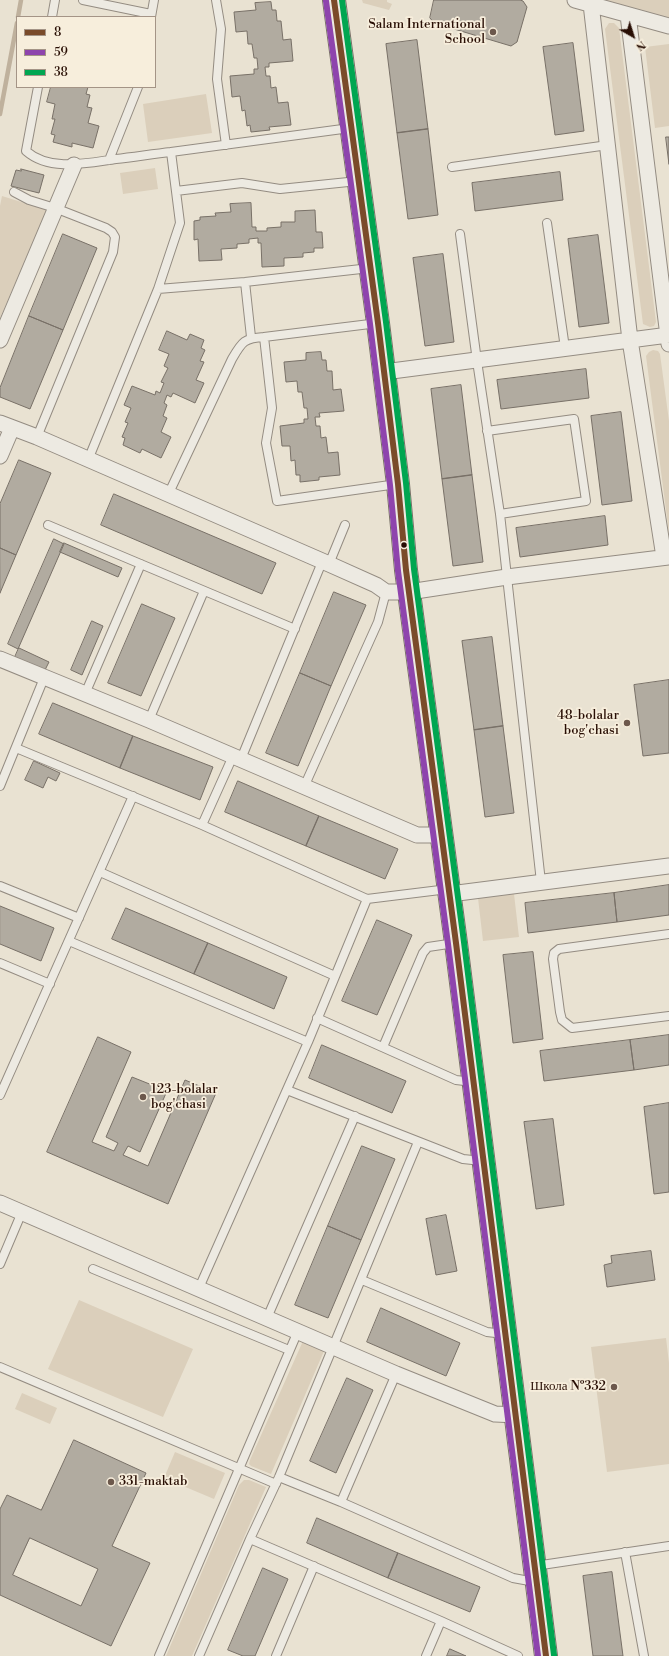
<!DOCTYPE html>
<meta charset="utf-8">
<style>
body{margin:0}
#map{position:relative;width:669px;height:1656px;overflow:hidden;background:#e9e2d2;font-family:"Libre Bodoni",serif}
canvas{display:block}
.legend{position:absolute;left:16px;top:16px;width:140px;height:72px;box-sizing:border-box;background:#f7eedc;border:1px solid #a49486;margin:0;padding:5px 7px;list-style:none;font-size:12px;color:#280e04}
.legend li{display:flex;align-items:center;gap:8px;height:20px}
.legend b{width:20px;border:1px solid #a49486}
.north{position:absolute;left:613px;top:16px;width:40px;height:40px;-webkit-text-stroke:3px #f7eedc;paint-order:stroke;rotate:141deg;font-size:11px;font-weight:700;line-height:16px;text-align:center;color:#280e04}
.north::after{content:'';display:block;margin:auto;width:14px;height:18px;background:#280e04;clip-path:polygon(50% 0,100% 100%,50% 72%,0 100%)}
</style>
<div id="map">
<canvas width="669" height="1656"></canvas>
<ul class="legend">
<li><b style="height:5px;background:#7a4b2a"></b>8</li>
<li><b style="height:5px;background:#8e44ad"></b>59</li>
<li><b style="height:5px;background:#00a651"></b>38</li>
</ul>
<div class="north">N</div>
</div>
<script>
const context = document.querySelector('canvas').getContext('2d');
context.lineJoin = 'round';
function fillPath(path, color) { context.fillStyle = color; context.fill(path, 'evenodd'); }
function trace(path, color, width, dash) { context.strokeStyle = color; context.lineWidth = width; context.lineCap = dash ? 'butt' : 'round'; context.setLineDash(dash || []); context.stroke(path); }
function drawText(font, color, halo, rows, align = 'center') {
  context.font = font + ' "Libre Bodoni",serif'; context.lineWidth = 3.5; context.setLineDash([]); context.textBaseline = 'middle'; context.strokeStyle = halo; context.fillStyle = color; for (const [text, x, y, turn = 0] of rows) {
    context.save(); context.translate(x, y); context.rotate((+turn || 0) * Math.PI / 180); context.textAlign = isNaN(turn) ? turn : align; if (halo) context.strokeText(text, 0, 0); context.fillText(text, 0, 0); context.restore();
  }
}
fillPath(new Path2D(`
 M 362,0 L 387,0 L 387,2 L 392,4 L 389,10 L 363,3 Z
 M 602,0 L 669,0 L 669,19 Z
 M 609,23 L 614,23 L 619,28 L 656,322 L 654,326 L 650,327 L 643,324 L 605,29 Z
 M 669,44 L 669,126 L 655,128 L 645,47 Z
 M 206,94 L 212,133 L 148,142 L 143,104 Z
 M 155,168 L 158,189 L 123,194 L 120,173 Z
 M 2,196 L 47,210 L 0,318 L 0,206 Z
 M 653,350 L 658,351 L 660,354 L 669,421 L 669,533 L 646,356 L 649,352 Z
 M 514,894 L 519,937 L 483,941 L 478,898 Z
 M 79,1300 L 193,1349 L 163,1417 L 48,1369 Z
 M 666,1338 L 669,1363 L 669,1464 L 607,1472 L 591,1347 Z
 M 303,1341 L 324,1351 L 271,1474 L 251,1466 L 249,1464 L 250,1460 Z
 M 22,1393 L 57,1408 L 50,1424 L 15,1409 Z
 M 175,1452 L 225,1473 L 214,1499 L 164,1478 Z
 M 244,1480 L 249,1480 L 266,1487 L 192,1656 L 166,1656 L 239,1485 Z`), '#dbcfbb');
trace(new Path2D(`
 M 18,17 L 21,0
 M 0,114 L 17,23`), '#bfb19d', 4.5);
const building = new Path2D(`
 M 434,0 L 520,0 L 523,1 L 527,7 L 517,42 L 511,46 L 434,23 L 430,18 Z
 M 271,2 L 272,10 L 276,10 L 277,21 L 281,21 L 283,40 L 291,39 L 293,61 L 269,63 L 269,67 L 265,67 L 266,76 L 270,76 L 271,88 L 276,87 L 278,103 L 288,102 L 291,125 L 269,127 L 270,130 L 251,132 L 250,125 L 247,126 L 245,110 L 242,111 L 240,96 L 232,97 L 230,76 L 254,74 L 254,69 L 258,69 L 257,58 L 254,58 L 252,44 L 248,44 L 247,31 L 236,32 L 234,12 L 256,10 L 255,3 Z
 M 417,40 L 428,129 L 397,133 L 386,44 Z
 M 573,43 L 584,131 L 555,135 L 543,47 Z
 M 51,87 L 88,87 L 86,94 L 90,95 L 87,107 L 92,108 L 88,123 L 99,126 L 93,148 L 72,143 L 72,147 L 53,142 L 55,135 L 51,134 L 55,119 L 52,119 L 55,104 L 47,102 Z
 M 428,129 L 438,215 L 408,219 L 397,133 Z
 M 666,137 L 669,137 L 669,164 Z
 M 21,169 L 44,175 L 39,193 L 11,186 L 16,170 L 21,171 Z
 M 560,172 L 563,200 L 475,211 L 472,183 Z
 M 251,203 L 252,227 L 256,227 L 256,231 L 267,231 L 267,228 L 281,227 L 281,222 L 295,222 L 295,211 L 315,210 L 316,232 L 322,232 L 323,248 L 314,248 L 314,252 L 303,253 L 303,257 L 284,258 L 284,266 L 262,267 L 261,243 L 258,243 L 258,238 L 249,239 L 249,243 L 237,244 L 237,248 L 221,249 L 222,260 L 199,261 L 198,239 L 194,240 L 194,221 L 200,220 L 200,217 L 216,216 L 215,213 L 231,212 L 230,204 Z
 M 63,234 L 97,248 L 63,330 L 29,316 Z
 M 598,235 L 609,323 L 579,327 L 568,239 Z
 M 443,254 L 454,342 L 425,346 L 413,258 Z
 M 29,316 L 63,330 L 30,409 L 0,397 L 0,388 Z
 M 167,331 L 187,340 L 190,334 L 204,340 L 201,348 L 205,350 L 200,361 L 204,362 L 196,380 L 204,383 L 195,403 L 173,393 L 171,397 L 167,395 L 164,403 L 167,405 L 163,416 L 167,418 L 161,432 L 171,437 L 161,458 L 142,449 L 140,453 L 123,445 L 125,438 L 122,437 L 128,423 L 125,422 L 131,408 L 124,405 L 132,386 L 155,395 L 156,391 L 160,393 L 164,383 L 161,382 L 168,368 L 164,366 L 169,354 L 159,350 Z
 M 321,352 L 322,360 L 326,360 L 327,371 L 332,371 L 333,390 L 341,389 L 344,411 L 319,413 L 320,417 L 315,417 L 316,426 L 320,426 L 321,438 L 326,437 L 328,453 L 338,452 L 340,475 L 319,477 L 319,480 L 300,482 L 300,475 L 296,475 L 295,460 L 291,461 L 290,446 L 282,446 L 280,426 L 304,423 L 304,419 L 308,419 L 307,408 L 304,408 L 302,392 L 298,392 L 297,381 L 286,382 L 284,362 L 306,360 L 306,353 Z
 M 586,369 L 589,398 L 501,409 L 497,380 Z
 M 461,385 L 472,475 L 442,479 L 431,389 Z
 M 621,412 L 632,501 L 602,505 L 591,416 Z
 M 19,460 L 51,473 L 16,555 L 0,548 L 0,504 Z
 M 472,475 L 483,562 L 453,566 L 442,479 Z
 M 114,494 L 276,563 L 262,594 L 101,525 Z
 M 605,516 L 608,545 L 520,557 L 516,528 Z
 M 54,539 L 64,544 L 18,649 L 8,644 Z
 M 64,543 L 122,568 L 118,577 L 60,552 Z
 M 0,548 L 16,555 L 0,593 Z
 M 334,592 L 366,605 L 331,686 L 300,673 Z
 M 142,604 L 175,618 L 141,696 L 108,683 Z
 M 92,621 L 103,626 L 82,675 L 71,670 Z
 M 492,637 L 503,726 L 474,730 L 462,641 Z
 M 19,648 L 49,662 L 45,670 L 15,657 Z
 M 300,673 L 331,686 L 298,766 L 266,753 Z
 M 669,680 L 669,753 L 643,756 L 634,685 Z
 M 53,703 L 133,736 L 120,768 L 39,734 Z
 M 503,726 L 514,813 L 485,817 L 474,730 Z
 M 133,736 L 213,767 L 200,800 L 120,768 Z
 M 34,761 L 60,773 L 56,781 L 48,777 L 43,788 L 25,780 Z
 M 238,781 L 319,816 L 306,846 L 225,812 Z
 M 319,816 L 398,849 L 385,879 L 306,846 Z
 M 669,885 L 669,915 L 617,922 L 614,893 Z
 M 614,893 L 617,922 L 528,933 L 525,903 Z
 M 0,906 L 54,928 L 41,961 L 0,944 Z
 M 126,908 L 208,943 L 194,974 L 112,939 Z
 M 377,920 L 412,935 L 377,1015 L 342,1001 Z
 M 208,943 L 287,977 L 274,1009 L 194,974 Z
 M 533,952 L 543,1039 L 513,1043 L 503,955 Z
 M 669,1035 L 669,1065 L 634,1070 L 630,1040 Z
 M 98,1037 L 131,1052 L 92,1142 L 114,1151 L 118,1143 L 106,1137 L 132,1077 L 167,1091 L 140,1152 L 128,1146 L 123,1155 L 148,1166 L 185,1080 L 216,1093 L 168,1204 L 47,1152 Z
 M 630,1040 L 634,1070 L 544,1081 L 540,1051 Z
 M 322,1045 L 406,1081 L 392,1113 L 309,1078 Z
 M 669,1103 L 669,1192 L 654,1194 L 644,1107 Z
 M 553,1119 L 564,1205 L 536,1209 L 524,1122 Z
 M 362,1146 L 395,1159 L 361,1240 L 328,1226 Z
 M 446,1215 L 457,1271 L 436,1275 L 426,1219 Z
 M 328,1226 L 361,1240 L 328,1318 L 295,1305 Z
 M 651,1251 L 655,1280 L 607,1287 L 604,1265 L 612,1263 L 611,1256 Z
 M 381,1308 L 460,1343 L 446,1376 L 367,1342 Z
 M 347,1378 L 373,1390 L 336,1473 L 310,1461 Z
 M 74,1440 L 146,1473 L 112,1546 L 150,1563 L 111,1646 L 0,1595 L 0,1509 L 7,1495 L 41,1510 ZM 30,1538 L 98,1569 L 81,1606 L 13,1575 Z
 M 317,1518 L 398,1553 L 388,1578 L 307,1543 Z
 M 398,1553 L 480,1587 L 470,1612 L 388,1578 Z
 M 263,1568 L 288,1579 L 255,1656 L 243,1656 L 228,1650 Z
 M 612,1572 L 623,1656 L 593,1656 L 583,1576 Z
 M 450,1649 L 466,1656 L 447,1656 Z`);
fillPath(building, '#b1aba0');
trace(building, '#787067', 1);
const lane = new Path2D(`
 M 83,0 L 151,14
 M 216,0 L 221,29 L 217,79 L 226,145
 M 52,17 L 55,0
 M 151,17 L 154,0
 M 38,87 L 26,151 C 50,172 87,163 116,159 C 134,157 153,154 171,152
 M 109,160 L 138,87
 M 452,167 L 608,145
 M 176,191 L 242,183 L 280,189 L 358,181
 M 14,192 L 29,200 L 55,208 L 106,228 L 112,232 L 115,237 L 113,252 L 37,437
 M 547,223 L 565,348
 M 460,234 L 477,361 L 500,514 L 541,882
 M 245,282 L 251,337
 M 158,289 L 180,223 L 171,152 L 350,128
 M 378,323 L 264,337 L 272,408 L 266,443 L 277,501 L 397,484
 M 487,431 L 574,419 L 586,501 L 500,514
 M 88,460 L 158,289 L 245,282 L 370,268
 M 168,495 L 232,359 C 242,342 244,338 264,337
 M 48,525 L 295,629
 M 329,564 L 345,525
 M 85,694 L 141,564
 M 149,720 L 204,591
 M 16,748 L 202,825 L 367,899 L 448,889
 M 241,759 L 322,562
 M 0,786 L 44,678
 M 304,787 L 378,622 L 386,592
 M 202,825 L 233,756
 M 100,872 L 335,976
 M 0,886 L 79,918
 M 669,934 L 559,949 L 554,953 L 553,959 L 560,1012 L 562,1020 L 572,1028 L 669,1016
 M 69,941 L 308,1042
 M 0,963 L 50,984
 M 317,1018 L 456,1080 L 473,1082
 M 383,1047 L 423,953 L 428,947 L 455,943
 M 287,1090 L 463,1159 L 482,1161
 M 0,1095 L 133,796
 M 0,1264 L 22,1212
 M 93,1269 L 289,1350
 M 362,1280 L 487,1332 L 504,1334
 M 199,1288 L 308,1042 L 367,899
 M 267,1318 L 355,1116
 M 0,1367 L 276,1484
 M 279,1477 L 341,1502 L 513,1578 L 535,1582
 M 341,1502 L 396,1374
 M 250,1539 L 441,1621 L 518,1656
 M 625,1552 L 644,1656
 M 535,1566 L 669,1546
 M 159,1656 L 298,1331
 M 199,1656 L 250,1539 L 279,1477 L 418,1142
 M 276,1656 L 314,1566
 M 426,1656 L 441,1621`);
const street = new Path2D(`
 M 575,0 L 669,26
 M 591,4 L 630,340 L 664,557
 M 628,15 L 669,344
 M 0,340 L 74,165
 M 384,372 L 669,335
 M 0,423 L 37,437 L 329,564 L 376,585 L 386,592 L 409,592 L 507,577 L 669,557
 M 0,456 L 12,428
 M 0,659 L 149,720 L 417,835 L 442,835
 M 450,894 L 669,866
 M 0,1203 L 396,1374 L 495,1414 L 517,1415`);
const secondary = new Path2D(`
 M 334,0 L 378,323 L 398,484 L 406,570 L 456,943 L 546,1656`);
trace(lane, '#948c82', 10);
trace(street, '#948c82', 17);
trace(secondary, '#787067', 24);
trace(lane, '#edeae2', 8);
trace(street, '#edeae2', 15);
trace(secondary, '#edeae2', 22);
trace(new Path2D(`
 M 334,0 L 378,323 L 398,484 L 406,570 L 456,943 L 546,1656`), '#7a4b2a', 6);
trace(new Path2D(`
 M 326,1 L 370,324 L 390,485 L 398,571 L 448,944 L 538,1656`), '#8e44ad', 6);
trace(new Path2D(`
 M 342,0 L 386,322 L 406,483 L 414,569 L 464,942 L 554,1655`), '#00a651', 6);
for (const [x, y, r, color] of [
 [493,32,4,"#6c584c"],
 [404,545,3.5,"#280e04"],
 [627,723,4,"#6c584c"],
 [143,1097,4,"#6c584c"],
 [614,1387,4,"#6c584c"],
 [111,1482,4,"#6c584c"]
]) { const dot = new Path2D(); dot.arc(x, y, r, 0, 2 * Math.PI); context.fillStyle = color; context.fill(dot); trace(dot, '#f7eedc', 1.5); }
drawText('13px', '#280e04', '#f7eedc', [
 ["Salam International",485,25],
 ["School",485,40],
 ["48-bolalar",619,716],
 ["bog'chasi",619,731],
 ["123-bolalar",151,1090,"left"],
 ["bog'chasi",151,1105,"left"],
 ["Школа №332",606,1387],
 ["331-maktab",119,1482,"left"]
], 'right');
</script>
